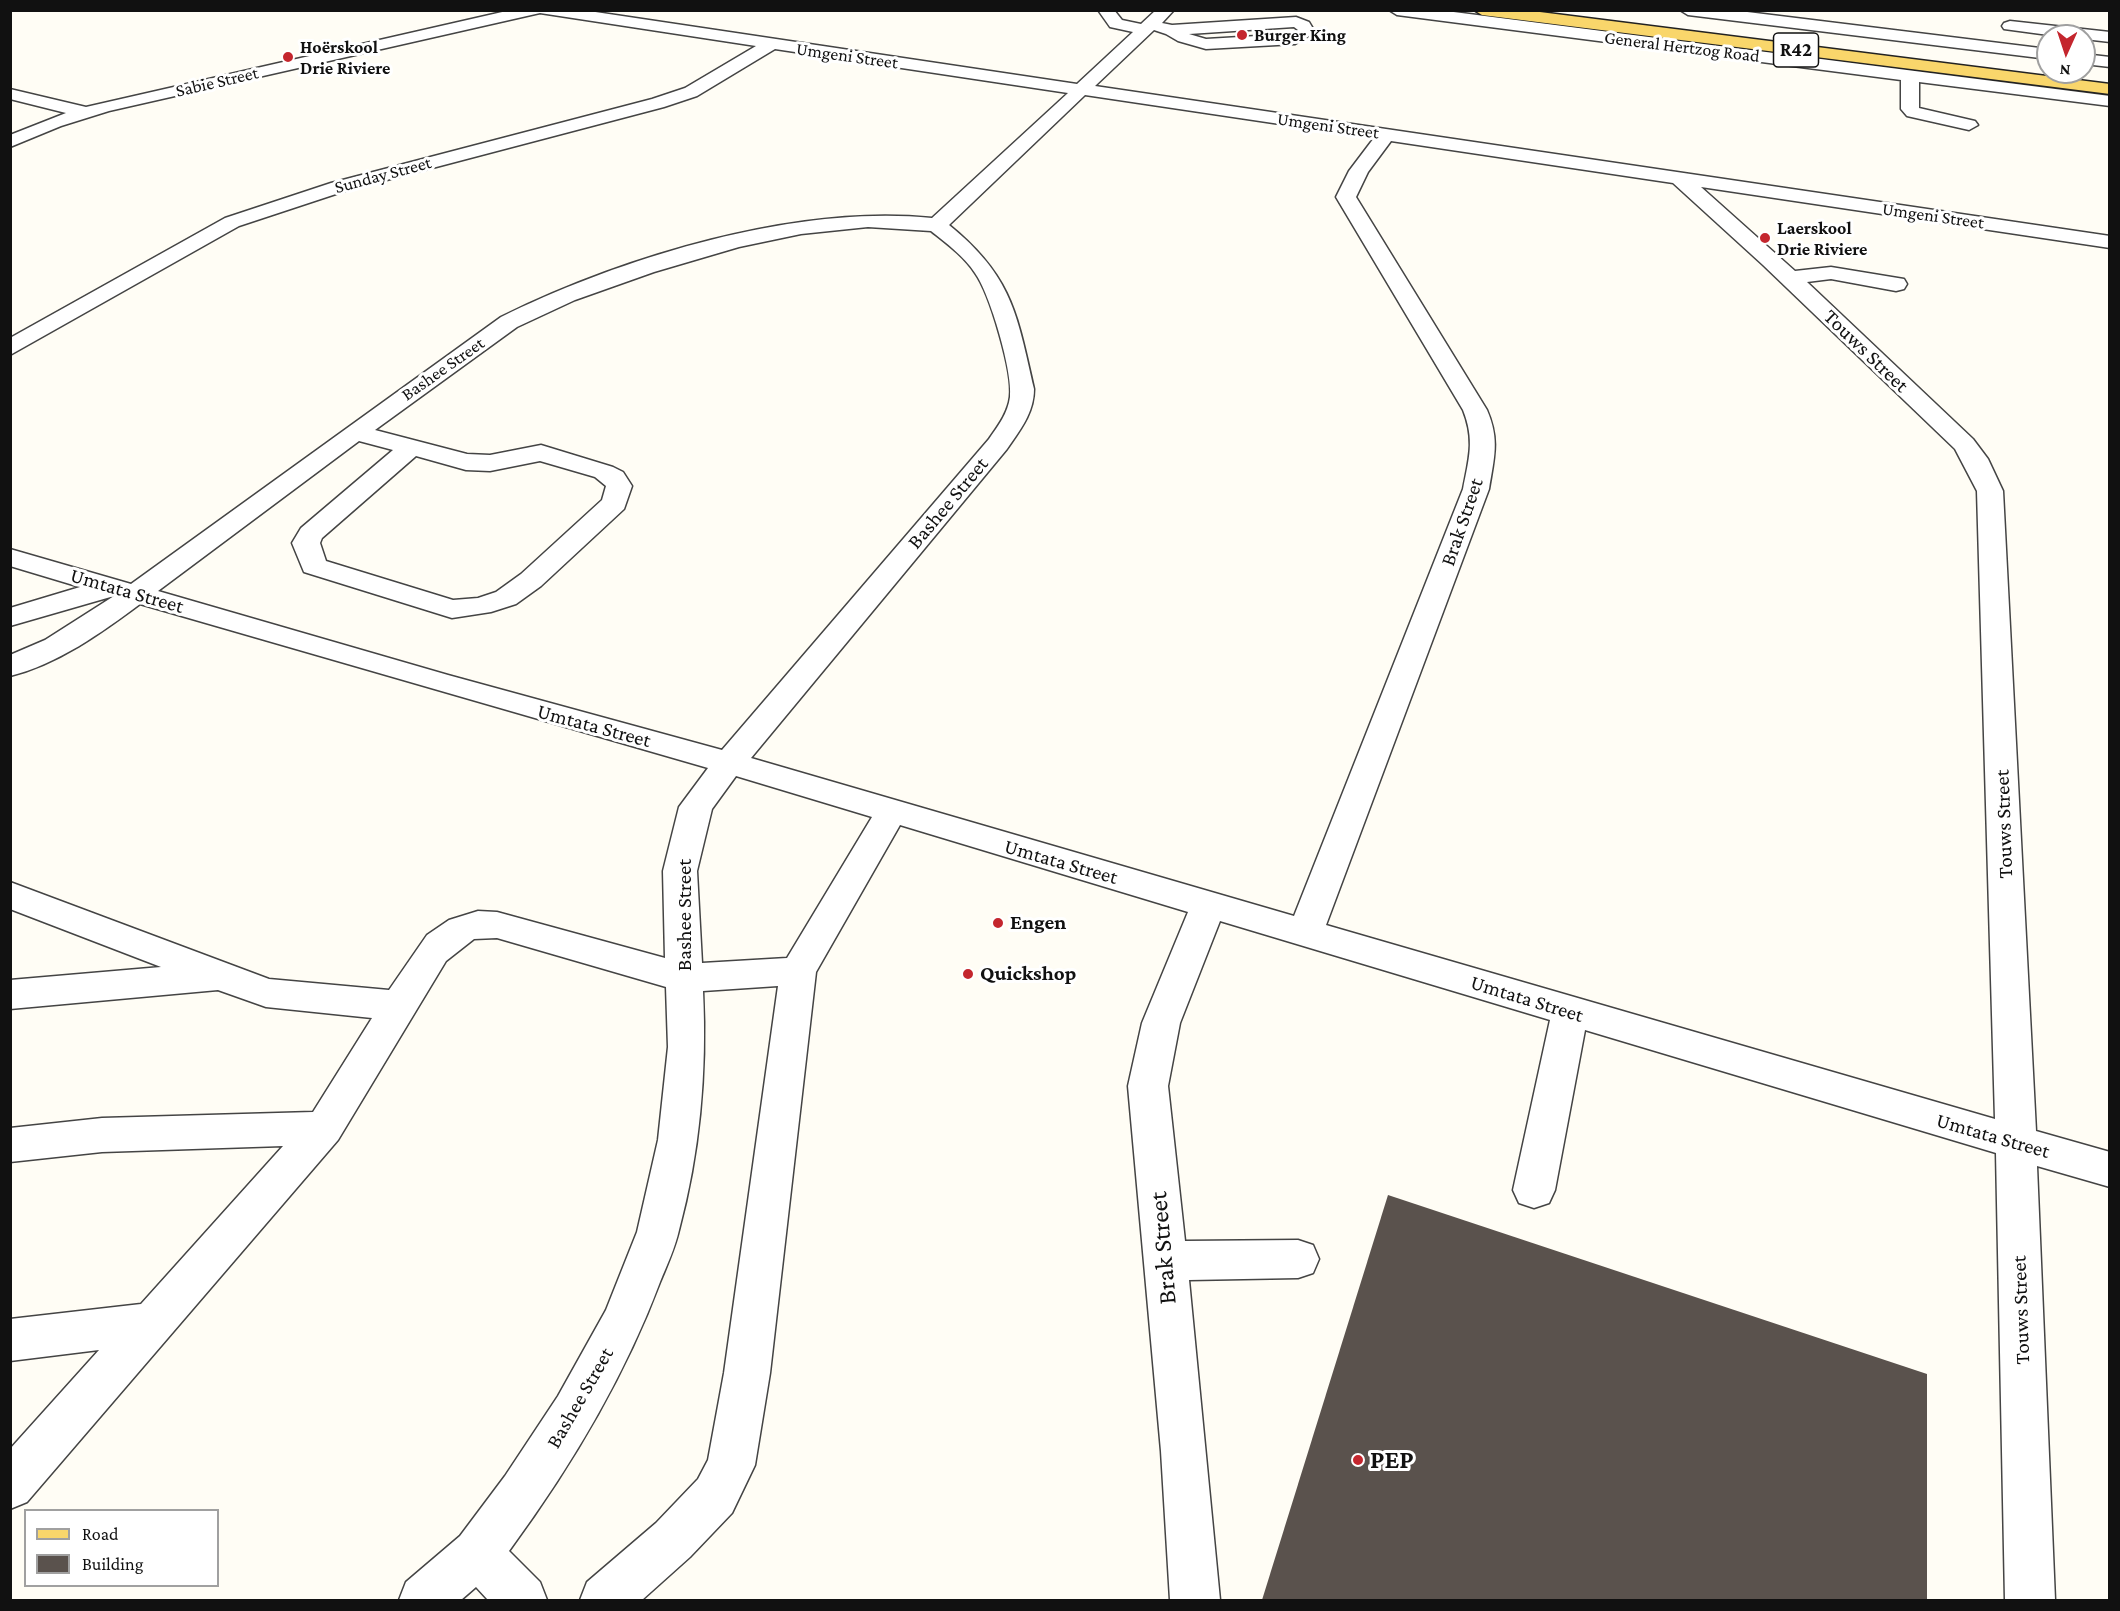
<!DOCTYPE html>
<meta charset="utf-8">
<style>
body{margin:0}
#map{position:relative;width:2120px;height:1611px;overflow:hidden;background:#fffdf5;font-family:"Crimson Pro",serif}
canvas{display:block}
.frame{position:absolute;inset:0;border:12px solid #111;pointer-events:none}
.legend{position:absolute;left:24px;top:1509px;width:195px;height:78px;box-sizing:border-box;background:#fff;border:2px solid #a0a0a0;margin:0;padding:8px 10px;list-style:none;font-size:18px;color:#111}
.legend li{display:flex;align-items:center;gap:12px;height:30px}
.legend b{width:30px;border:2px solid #a0a0a0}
.north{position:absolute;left:2036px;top:24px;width:60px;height:60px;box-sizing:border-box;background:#fff;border:2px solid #a0a0a0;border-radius:50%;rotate:183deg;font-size:16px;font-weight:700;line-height:24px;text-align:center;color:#111}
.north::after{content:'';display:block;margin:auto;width:21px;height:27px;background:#c4262e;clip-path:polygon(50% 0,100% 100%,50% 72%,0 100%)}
</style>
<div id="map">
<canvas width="2120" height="1611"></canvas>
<div class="frame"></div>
<ul class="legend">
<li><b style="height:8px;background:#f9d66b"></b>Road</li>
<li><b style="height:16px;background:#5a524d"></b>Building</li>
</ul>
<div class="north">N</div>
</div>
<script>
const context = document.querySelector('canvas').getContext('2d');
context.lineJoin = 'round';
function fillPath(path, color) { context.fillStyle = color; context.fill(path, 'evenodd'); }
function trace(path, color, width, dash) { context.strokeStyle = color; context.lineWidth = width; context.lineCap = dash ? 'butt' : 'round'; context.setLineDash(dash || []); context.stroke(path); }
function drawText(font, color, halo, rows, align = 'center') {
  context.font = font + ' "Crimson Pro",serif'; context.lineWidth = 6; context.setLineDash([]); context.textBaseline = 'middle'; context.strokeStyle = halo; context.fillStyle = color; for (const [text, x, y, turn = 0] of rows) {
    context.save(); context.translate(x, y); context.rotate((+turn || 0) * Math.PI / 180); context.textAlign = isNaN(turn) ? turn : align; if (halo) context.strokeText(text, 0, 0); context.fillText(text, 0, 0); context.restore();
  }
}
fillPath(new Path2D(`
 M 1388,1195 L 1927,1374 L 1927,1600 L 1262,1600 Z`), '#5a524d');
const minor = new Path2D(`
 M 511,10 L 582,10 L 1077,84 L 1133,32 L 1110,27 L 1098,10 L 1114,10 L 1122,20 L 1141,24 L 1156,10 L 1174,10 L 1162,23 L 1172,25 L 1296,17 L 1309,22 L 1315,32 L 1295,44 L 1206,49 L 1178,41 L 1166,34 L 1154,30 L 1095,86 L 2110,236 L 2110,248 L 1701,187 L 1795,271 L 1831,267 L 1904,279 L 1907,284 L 1904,289 L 1896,291 L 1831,279 L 1807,282 L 1973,439 L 1988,459 L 2003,491 L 2036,1131 L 2110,1152 L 2110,1187 L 2037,1166 L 2055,1600 L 2005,1600 L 1996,1153 L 1585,1030 L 1555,1190 L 1549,1203 L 1534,1208 L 1519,1203 L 1513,1190 L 1550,1020 L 1220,921 L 1180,1023 L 1168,1086 L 1185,1241 L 1298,1240 L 1313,1245 L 1319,1259 L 1313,1273 L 1298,1278 L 1189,1280 L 1220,1600 L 1170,1600 L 1161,1451 L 1128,1086 L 1142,1023 L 1188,912 L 900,825 L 816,972 L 770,1373 L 755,1465 L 732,1513 L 690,1557 L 642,1600 L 580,1600 L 587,1582 L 656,1523 L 698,1479 L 708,1460 L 724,1373 L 778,986 L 703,991 C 707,1072 700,1152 679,1230 C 675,1248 667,1265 660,1282 C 624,1378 570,1468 509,1551 L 540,1582 L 547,1600 L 488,1600 L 476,1587 L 461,1600 L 399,1600 L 406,1582 L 460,1536 L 505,1476 L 558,1396 L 606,1310 L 637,1232 L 658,1140 L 668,1047 L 666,987 L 497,938 L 474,939 L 446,961 L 338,1140 L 27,1502 L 10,1509 L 10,1449 L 99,1350 L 10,1361 L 10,1319 L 141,1304 L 283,1146 L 102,1152 L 10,1162 L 10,1128 L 102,1118 L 313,1112 L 372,1018 L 266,1007 L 218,990 L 10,1009 L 10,980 L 161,967 L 10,909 L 10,882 L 269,979 L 389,990 L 427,935 L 449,920 L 478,911 L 497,912 L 665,958 L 663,871 L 679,807 L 708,768 L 140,604 C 101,633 58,664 10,676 L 10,655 L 45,640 L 114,596 L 10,626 L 10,608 L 80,587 L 10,566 L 10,549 L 131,584 L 501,317 C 623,257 796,204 932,218 L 1068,93 L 775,49 L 697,96 L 664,107 L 345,191 L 239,226 L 10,355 L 10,338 L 225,218 L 331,183 L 652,99 L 685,88 L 756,46 L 540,13 L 109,111 L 61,126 L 10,147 L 10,135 L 66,113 L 10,99 L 10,89 L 86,107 ZM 1294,27 L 1298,30 L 1291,34 L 1206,39 L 1189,34 ZM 1085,95 L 1374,138 L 1349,171 L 1336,197 L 1463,410 C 1475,440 1469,458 1463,489 L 1294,916 L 751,758 L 1007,449 C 1020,430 1034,413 1034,389 C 1017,314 1012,276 949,225 ZM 1391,141 L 1673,183 L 1763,265 L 1955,449 L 1977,491 L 1995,1119 L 1326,925 L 1489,489 C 1494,458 1500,440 1487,410 L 1356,197 L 1368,172 ZM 868,227 L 931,231 C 946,243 964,256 975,273 C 990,294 1013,372 1010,397 C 1008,413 998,426 989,439 L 722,750 L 448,675 L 158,591 L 359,441 L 393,450 L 301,528 L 292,543 L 304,572 L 452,618 L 491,612 L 516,604 L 541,586 L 624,509 L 632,486 L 623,472 L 613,467 L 541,445 L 490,455 L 467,454 L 375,430 L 517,327 L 575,300 L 654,272 L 739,247 L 801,234 ZM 416,456 L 466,470 L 490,471 L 540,461 L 595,477 L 606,486 L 602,500 L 521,574 L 496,592 L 478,598 L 453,600 L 326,561 L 320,543 L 322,538 ZM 736,776 L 872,817 L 787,958 L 702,963 L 697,871 L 712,809 Z
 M 1389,10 L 1438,10 L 2110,96 L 2110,106 L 1919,82 L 1919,108 L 1975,121 L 1978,125 L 1969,130 L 1907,116 L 1901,109 L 1901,80 L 1397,15 Z
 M 1680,10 L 1731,10 L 2048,49 L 2048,59 L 1688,15 Z
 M 2010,21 L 2110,32 L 2110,42 L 2084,39 L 2084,36 L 2056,36 L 2004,29 L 2002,26 L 2004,23 Z
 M 2084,54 L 2110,57 L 2110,67 L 2084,64 Z`);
const major = new Path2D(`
 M 1474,10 L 1524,10 L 2110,84 L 2110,94 L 1482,15 Z`);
trace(minor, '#444', 3);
trace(major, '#222', 3);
fillPath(minor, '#fff');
fillPath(major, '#f9d66b');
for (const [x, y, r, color] of [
 [1242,35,6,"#c4262e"],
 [288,57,6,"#c4262e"],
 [1765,238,6,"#c4262e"],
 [998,923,6,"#c4262e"],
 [968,974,6,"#c4262e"],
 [1358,1460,6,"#c4262e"]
]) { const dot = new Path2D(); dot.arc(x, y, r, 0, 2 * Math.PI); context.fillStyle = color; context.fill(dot); trace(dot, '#fff', 2); }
drawText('bold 18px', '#111', '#fff', [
 ["Burger King",1254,35],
 ["Hoërskool",300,47],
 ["Drie Riviere",300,68],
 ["Laerskool",1777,228],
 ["Drie Riviere",1777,249]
], 'left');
drawText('18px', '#111', '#fff', [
 ["General Hertzog Road",1682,47,7],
 ["Umgeni Street",847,56,8],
 ["Sabie Street",217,82,-13],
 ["Umgeni Street",1328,126,8],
 ["Sunday Street",383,175,-15],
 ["Umgeni Street",1933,216,8],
 ["Bashee Street",443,369,-35]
]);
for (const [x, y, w] of [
 [1796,50,45]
]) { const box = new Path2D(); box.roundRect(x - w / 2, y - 17, w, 34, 4.5); context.fillStyle = '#fff'; context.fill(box); trace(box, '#111', 1.5); }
drawText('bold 20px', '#111', null, [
 ["R42",1796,50]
]);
drawText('21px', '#111', '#fff', [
 ["Touws Street",1866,351,44],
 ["Bashee Street",948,503,-50],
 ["Brak Street",1462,522,-71],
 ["Umtata Street",127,591,16],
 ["Umtata Street",594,726,15],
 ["Touws Street",2004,824,-92],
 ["Umtata Street",1061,862,16],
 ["Bashee Street",685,915,-90],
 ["Umtata Street",1527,999,17],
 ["Umtata Street",1993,1136,16],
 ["Touws Street",2021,1310,-92],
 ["Bashee Street",580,1398,-60]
]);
drawText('bold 21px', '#111', '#fff', [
 ["Engen",1010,923],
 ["Quickshop",980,974]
], 'left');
drawText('26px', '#111', '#fff', [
 ["Brak Street",1163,1248,-95]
]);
drawText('bold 26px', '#111', '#fff', [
 ["PEP",1370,1460]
], 'left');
</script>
